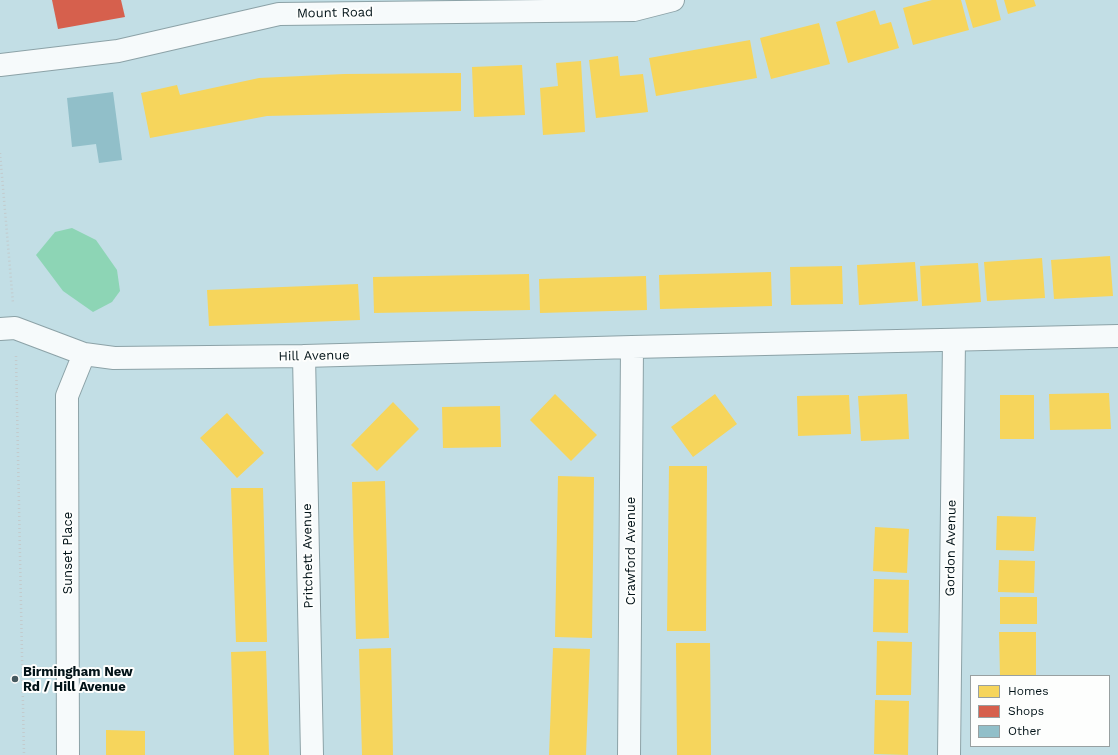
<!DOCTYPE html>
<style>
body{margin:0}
#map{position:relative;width:1118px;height:755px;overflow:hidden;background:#c2dee5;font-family:"Work Sans",sans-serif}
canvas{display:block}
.legend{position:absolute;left:970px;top:675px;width:140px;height:72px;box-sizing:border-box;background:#fdfefd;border:1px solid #98a0a1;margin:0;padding:5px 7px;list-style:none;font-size:12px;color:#011217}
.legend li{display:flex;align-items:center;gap:8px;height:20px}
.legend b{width:20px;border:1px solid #98a0a1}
</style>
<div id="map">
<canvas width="1118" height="755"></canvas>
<ul class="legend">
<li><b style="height:11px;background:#f6d55c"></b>Homes</li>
<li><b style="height:11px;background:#d6604d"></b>Shops</li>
<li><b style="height:11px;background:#91bfc9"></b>Other</li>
</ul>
</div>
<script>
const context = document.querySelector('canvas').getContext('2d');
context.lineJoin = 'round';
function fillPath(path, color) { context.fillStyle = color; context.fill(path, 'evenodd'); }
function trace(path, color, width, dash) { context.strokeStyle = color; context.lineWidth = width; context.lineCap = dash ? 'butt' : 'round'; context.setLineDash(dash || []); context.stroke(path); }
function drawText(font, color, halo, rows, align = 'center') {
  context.font = font + ' "Work Sans",sans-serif'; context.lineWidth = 4; context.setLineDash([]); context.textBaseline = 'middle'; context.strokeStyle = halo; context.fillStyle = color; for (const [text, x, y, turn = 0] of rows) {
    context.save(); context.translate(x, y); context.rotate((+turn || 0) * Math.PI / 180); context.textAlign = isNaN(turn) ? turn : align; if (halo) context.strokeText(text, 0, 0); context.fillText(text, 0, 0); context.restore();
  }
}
fillPath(new Path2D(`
 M 72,228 L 96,240 L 117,270 L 120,291 L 112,302 L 93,312 L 63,291 L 36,255 L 55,232 Z`), '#8dd5b5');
fillPath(new Path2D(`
 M 932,0 L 961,0 L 969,30 L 913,45 L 903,8 Z
 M 965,0 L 996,0 L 1001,20 L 973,28 Z
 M 1004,0 L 1034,0 L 1036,6 L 1008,14 Z
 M 875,10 L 880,25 L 891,22 L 899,48 L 848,63 L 836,22 Z
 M 819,23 L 830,64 L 771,79 L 760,38 Z
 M 750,40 L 757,78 L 656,96 L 649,58 Z
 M 618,56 L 620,76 L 643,74 L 648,112 L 596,118 L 589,60 Z
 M 581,61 L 585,132 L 543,135 L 540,88 L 558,86 L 556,63 Z
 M 522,65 L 525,115 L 474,117 L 472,67 Z
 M 461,73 L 461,111 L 267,116 L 150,138 L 141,93 L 177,85 L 180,95 L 259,78 L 344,74 Z
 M 1110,256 L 1113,296 L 1054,299 L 1051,260 Z
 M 1042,258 L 1045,298 L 987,301 L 984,262 Z
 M 915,262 L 918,301 L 859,305 L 857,265 Z
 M 978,263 L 981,302 L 922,306 L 920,266 Z
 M 842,266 L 843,304 L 791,305 L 790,267 Z
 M 771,272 L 772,306 L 660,309 L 659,275 Z
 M 529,274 L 530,310 L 374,313 L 373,277 Z
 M 646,276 L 647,310 L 540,313 L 539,279 Z
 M 358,284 L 360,320 L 209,326 L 207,290 Z
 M 1109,393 L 1111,429 L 1050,430 L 1049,394 Z
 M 555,394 L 597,435 L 571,461 L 530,420 Z
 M 715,394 L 737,424 L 693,457 L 671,427 Z
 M 907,394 L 909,439 L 861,441 L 858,396 Z
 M 849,395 L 851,434 L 798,436 L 797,396 Z
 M 1000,395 L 1034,395 L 1034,439 L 1000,439 Z
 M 393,402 L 419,429 L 377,471 L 351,445 Z
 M 500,406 L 501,447 L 443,448 L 442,407 Z
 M 227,413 L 264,453 L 237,478 L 200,438 Z
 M 669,466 L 707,466 L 706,631 L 667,631 Z
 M 558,476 L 594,477 L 592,638 L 555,637 Z
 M 385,481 L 389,638 L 356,639 L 352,482 Z
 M 231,488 L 263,488 L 267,642 L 236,642 Z
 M 997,516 L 1036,517 L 1034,551 L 996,550 Z
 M 875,527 L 909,529 L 907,573 L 873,571 Z
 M 999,560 L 1035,561 L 1034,593 L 998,592 Z
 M 874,579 L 909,580 L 908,633 L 873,632 Z
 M 1000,597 L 1037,597 L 1037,624 L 1000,624 Z
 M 999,632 L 1036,632 L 1036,676 L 1000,676 Z
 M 877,641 L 912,642 L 911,695 L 876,695 Z
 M 676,643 L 710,643 L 711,755 L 677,755 Z
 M 391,648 L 393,755 L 362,755 L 359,649 Z
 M 553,648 L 590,649 L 586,755 L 549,755 Z
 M 266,651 L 269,755 L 234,755 L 231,652 Z
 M 875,700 L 909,701 L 908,755 L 874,754 Z
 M 106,730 L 145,731 L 145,755 L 106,755 Z`), '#f6d55c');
fillPath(new Path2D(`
 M 52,0 L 121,0 L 125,17 L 58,29 Z`), '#d6604d');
fillPath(new Path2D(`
 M 113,92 L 122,160 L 99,163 L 96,144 L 72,147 L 67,98 Z`), '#91bfc9');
const minor = new Path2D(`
 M 0,65 L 118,51 L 279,14 L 634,10 L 673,0
 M 0,329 L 15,328 L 84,354 L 114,358 L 304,356 L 632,347 L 1118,336
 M 304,356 L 312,755
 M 68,755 L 67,396 L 84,354
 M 629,755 L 632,347
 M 949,755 L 954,340`);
trace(minor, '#8ca2a7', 24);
trace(new Path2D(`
 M 0,153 L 13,303
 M 16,356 L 24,755`), '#c3cbcd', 2.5, [1, 3]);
trace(minor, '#f6fafb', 22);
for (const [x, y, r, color] of [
 [15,679,4,"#45595f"]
]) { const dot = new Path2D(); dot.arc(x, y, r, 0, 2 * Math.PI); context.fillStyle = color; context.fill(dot); trace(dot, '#fdfefd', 1.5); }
drawText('13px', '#011217', '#fdfefd', [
 ["Mount Road",335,13,-1],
 ["Hill Avenue",314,356,-1],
 ["Gordon Avenue",951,548,-89],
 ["Crawford Avenue",631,551,-90],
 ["Sunset Place",68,553,-90],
 ["Pritchett Avenue",308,556,-91]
]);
drawText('bold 13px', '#011217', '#fdfefd', [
 ["Birmingham New",23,672],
 ["Rd / Hill Avenue",23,687]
], 'left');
</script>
